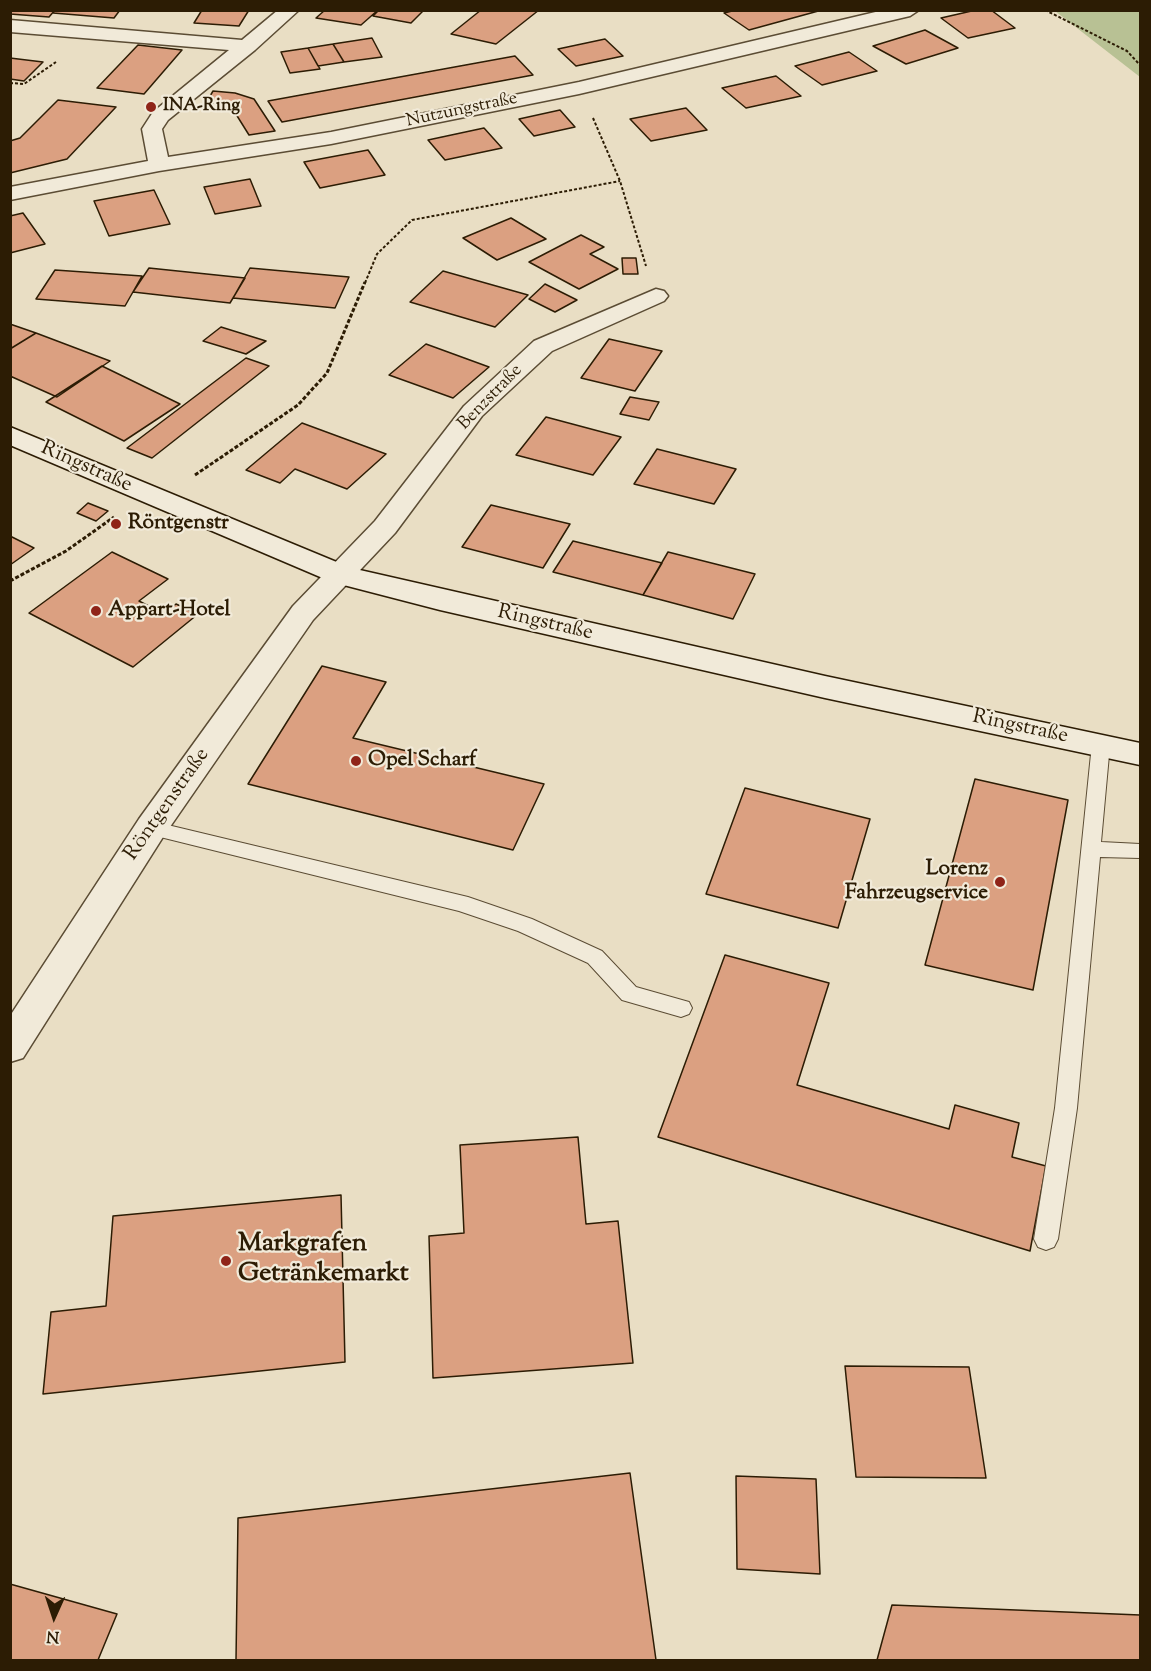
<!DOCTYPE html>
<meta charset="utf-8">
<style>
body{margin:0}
#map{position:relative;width:1151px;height:1671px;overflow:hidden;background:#e9dec4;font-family:"Sorts Mill Goudy",serif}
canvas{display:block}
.frame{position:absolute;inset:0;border:12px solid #2c1c04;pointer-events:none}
.north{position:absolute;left:24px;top:1587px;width:60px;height:60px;-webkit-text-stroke:4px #f1ead9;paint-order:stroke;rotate:183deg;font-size:16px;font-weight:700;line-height:24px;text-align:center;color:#2c1c04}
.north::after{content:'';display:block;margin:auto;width:21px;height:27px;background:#2c1c04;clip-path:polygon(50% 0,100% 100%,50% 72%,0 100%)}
</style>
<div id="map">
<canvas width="1151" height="1671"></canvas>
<div class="frame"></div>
<div class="north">N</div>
</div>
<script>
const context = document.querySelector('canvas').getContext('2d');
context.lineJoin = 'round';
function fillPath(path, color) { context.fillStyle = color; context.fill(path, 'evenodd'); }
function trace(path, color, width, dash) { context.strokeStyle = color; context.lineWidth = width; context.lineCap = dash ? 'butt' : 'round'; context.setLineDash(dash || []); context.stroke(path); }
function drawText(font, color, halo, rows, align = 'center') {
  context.font = font + ' "Sorts Mill Goudy",serif'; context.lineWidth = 4.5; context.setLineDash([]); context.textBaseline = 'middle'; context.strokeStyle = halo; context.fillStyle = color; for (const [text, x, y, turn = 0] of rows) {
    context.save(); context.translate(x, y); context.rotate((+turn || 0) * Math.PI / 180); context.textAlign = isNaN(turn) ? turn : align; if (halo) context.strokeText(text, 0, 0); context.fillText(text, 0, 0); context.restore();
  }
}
fillPath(new Path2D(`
 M 1055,11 L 1140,11 L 1140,77 Z`), '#b8c194');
const building = new Path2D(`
 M 10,10 L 55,10 L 49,17 L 10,14 Z
 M 55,10 L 120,10 L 114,18 L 53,13 Z
 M 202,10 L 249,10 L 239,26 L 194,23 Z
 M 325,10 L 378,10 L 361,25 L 316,18 Z
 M 379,10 L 424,10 L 411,23 L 373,16 Z
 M 481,10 L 539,10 L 496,44 L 451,34 Z
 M 736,10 L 822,10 L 749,30 L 724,13 Z
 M 976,10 L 991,10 L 1015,28 L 968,38 L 941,18 Z
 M 925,30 L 958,48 L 906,64 L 873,46 Z
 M 372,38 L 382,57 L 344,62 L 333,44 Z
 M 605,39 L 623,56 L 576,66 L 558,49 Z
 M 333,44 L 344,62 L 318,66 L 308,48 Z
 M 138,45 L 182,50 L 144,94 L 97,88 Z
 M 308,48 L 320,69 L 290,73 L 281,52 Z
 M 849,52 L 877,71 L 822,85 L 795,66 Z
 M 515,56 L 533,75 L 282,122 L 268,101 Z
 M 10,58 L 43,62 L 24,81 L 10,79 Z
 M 776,76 L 801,96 L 746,108 L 722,88 Z
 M 213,91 L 235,93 L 254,99 L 275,131 L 249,135 L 229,103 L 206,103 Z
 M 58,100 L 116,107 L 67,159 L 10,173 L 10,141 L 20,138 Z
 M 686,108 L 707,130 L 651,141 L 630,119 Z
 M 560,110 L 575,127 L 534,136 L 519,119 Z
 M 484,128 L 502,148 L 445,160 L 428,140 Z
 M 368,150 L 385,175 L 320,188 L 304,162 Z
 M 250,179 L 261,206 L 215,214 L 204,187 Z
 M 154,190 L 170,224 L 109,236 L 94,201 Z
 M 23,213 L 45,244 L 10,253 L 10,216 Z
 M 511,218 L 546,239 L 497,260 L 463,238 Z
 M 581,235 L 604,247 L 590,254 L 618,269 L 579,289 L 529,262 Z
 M 622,258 L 636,258 L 638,274 L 623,274 Z
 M 149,268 L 245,278 L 230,303 L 133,292 Z
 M 250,268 L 349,277 L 335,308 L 233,298 Z
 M 55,270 L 142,276 L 125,306 L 36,299 Z
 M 443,271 L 528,295 L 495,327 L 410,302 Z
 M 545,284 L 577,300 L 555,312 L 529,299 Z
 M 10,324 L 36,333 L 10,349 Z
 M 221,327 L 266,341 L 246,354 L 203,341 Z
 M 36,333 L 110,361 L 57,397 L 10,376 L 10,349 Z
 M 609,339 L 662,351 L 635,391 L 581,378 Z
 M 426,344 L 489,367 L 453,398 L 389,375 Z
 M 246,358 L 269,366 L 152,458 L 127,448 Z
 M 102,366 L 180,404 L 124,441 L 46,402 Z
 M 630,397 L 659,402 L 649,420 L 620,414 Z
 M 546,417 L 621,437 L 593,475 L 516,455 Z
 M 302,423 L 386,454 L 347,489 L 295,469 L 280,483 L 246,470 Z
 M 657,449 L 736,469 L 714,504 L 634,484 Z
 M 88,503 L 108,511 L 96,521 L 77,513 Z
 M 491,505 L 570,524 L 543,568 L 462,547 Z
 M 10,536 L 34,548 L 10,565 Z
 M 573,541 L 662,563 L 643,595 L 553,572 Z
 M 112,552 L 168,579 L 139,601 L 164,614 L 176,604 L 198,614 L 133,667 L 29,613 Z
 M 668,552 L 755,574 L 733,619 L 643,595 Z
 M 322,666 L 386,682 L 353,738 L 544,784 L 513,850 L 248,784 Z
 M 975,779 L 1068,800 L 1033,990 L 925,965 Z
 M 745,788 L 870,819 L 838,928 L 706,894 Z
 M 725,955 L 829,983 L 797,1085 L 949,1129 L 955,1105 L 1019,1123 L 1012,1157 L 1046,1166 L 1030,1251 L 658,1137 Z
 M 578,1137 L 586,1224 L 618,1221 L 633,1363 L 433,1378 L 429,1236 L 464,1233 L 460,1145 Z
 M 341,1195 L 345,1362 L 43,1394 L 51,1312 L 106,1306 L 113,1216 Z
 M 845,1366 L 969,1367 L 986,1478 L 856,1477 Z
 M 630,1473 L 656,1660 L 236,1660 L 238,1518 Z
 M 736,1476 L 816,1479 L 820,1574 L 737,1569 Z
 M 10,1584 L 117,1614 L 98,1660 L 10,1660 Z
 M 892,1605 L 1140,1615 L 1140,1660 L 877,1660 Z`);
fillPath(building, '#dba081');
trace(building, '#2c1c04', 1.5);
const lane = new Path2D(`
 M 1101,737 L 1108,739 L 1110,744 L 1101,842 L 1140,844 L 1140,858 L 1100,857 L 1077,1108 L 1058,1239 L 1054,1247 L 1046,1250 L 1038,1247 L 1034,1239 L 1055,1108 L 1092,744 L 1094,739 Z
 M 151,821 L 468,897 L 532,919 L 602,951 L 636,987 L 689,1002 L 692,1008 L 689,1014 L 681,1017 L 622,1000 L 588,963 L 518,931 L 459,911 L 144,833 L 141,828 L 144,823 Z`);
const street = new Path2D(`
 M 278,10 L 299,10 L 255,50 L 168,120 L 162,129 L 168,157 L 331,132 L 579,82 L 884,10 L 919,10 L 910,16 L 579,94 L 331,144 L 159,171 L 10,200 L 10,187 L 148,161 L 142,129 L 153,112 L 229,50 L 10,32 L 10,20 L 242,40 Z
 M 656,289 L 664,291 L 668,296 L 664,301 L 552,351 L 482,416 L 395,533 L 313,620 L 163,837 L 23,1058 L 10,1062 L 10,1016 L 139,819 L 293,606 L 375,521 L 464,406 L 534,341 Z`);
const secondary = new Path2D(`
 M 10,427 L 351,568 L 825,676 L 1140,743 L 1140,765 L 825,698 L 440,610 L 332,582 L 10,445 Z`);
trace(lane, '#5b4c34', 2);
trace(street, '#5b4c34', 3);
trace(secondary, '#2c1c04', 3);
trace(new Path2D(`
 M 1045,10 L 1127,51 L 1140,65
 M 10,83 L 24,84 L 56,62
 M 593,118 L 620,181 L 646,266
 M 365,283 L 377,254 L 412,220 L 620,181`), '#2c1c04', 2, [3, 2]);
trace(new Path2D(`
 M 195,475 L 298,405 L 327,373 L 365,282
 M 10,581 L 66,551 L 114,517`), '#2c1c04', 3, [4, 2]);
fillPath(lane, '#f1ead9');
fillPath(street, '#f1ead9');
fillPath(secondary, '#f1ead9');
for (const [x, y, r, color] of [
 [151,107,6,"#8f2418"],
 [116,524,6,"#8f2418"],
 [96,611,6,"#8f2418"],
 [356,761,6,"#8f2418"],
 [1000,882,6,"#8f2418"],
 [226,1261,6,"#8f2418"]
]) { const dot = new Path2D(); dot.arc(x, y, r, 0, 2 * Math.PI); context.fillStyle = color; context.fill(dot); trace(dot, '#f1ead9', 2); }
drawText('bold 18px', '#2c1c04', '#f1ead9', [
 ["INA-Ring",163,107]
], 'left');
drawText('18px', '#2c1c04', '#f1ead9', [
 ["Nutzungstraße",462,111,-12],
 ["Benzstraße",491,398,-46]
]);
drawText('21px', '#2c1c04', '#f1ead9', [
 ["Ringstraße",86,468,24],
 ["Ringstraße",545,624,13],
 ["Ringstraße",1020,728,12],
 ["Röntgenstraße",168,805,-55]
]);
drawText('bold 21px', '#2c1c04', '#f1ead9', [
 ["Röntgenstr",128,524],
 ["Appart-Hotel",108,611],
 ["Opel Scharf",368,761],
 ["Lorenz",988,870,"right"],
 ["Fahrzeugservice",988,894,"right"]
], 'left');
drawText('bold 26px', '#2c1c04', '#f1ead9', [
 ["Markgrafen",238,1246],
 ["Getränkemarkt",238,1276]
], 'left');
</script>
